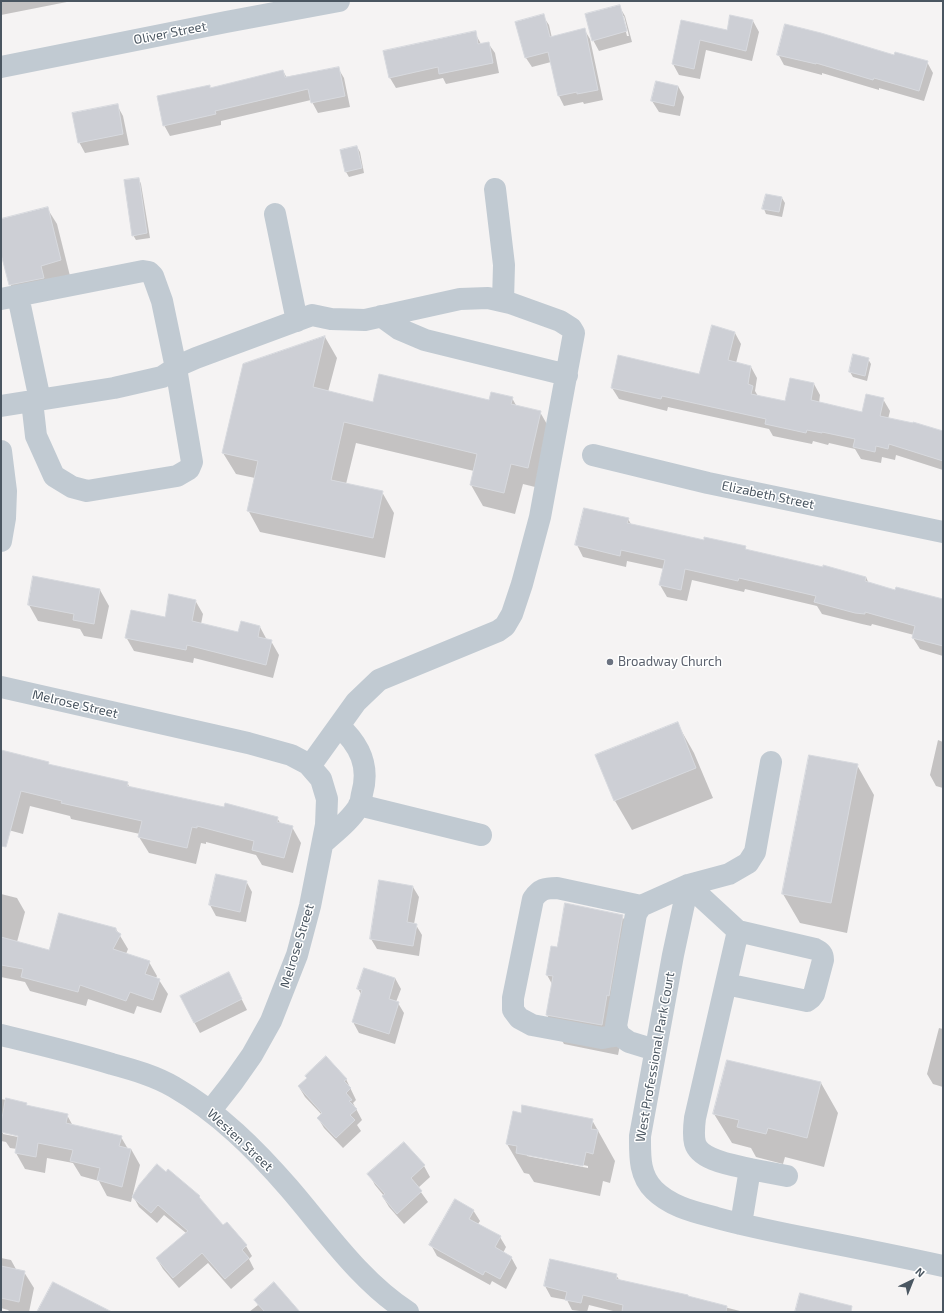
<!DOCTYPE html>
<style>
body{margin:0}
#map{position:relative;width:944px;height:1313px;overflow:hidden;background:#f5f3f3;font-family:"Exo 2",sans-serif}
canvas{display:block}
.frame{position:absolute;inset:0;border:2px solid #4a5661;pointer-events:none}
.north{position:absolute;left:892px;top:1261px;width:40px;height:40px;-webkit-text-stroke:3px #fff;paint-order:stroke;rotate:43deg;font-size:11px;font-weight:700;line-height:16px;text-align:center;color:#4a5661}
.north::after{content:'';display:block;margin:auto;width:14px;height:18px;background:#4a5661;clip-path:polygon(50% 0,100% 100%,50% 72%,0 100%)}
</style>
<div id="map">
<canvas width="944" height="1313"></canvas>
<div class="frame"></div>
<div class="north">N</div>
</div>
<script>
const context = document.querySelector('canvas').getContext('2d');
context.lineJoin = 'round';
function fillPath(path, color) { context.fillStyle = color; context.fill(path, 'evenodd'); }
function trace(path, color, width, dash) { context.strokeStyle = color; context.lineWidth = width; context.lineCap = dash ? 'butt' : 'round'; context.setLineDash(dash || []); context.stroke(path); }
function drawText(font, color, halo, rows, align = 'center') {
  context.font = font + ' "Exo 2",sans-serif'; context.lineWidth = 3; context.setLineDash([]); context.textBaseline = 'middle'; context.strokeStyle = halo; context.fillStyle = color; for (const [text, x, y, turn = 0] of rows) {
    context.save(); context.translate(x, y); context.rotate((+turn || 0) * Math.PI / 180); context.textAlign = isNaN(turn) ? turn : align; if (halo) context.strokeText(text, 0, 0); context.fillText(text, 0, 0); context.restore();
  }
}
fillPath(new Path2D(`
 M 1,1 L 72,1 L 1,15 Z
 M 619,6 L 625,16 L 632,42 L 599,51 L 593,40 ZM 622,16 L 624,16 L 629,36 L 627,36 Z
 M 543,16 L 549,25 L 552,38 L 584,29 L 590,39 L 603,100 L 584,104 L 583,102 L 564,106 L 559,96 L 551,62 L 532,67 L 526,58 Z
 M 731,16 L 753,21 L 759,32 L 752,61 L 706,50 L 700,79 L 679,75 L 673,64 L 682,21 L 727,31 Z
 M 475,33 L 481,44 L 488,43 L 495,53 L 499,73 L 446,84 L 443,78 L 396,88 L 390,78 L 384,52 Z
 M 778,54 L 895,56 L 927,62 L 933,73 L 924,101 L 879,88 L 879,90 L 822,73 L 822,75 L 784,65 Z
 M 338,68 L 344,78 L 350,107 L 318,113 L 311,100 L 221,121 L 221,125 L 170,136 L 164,125 L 209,86 L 211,89 L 283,71 L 287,78 Z
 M 678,86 L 684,97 L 680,116 L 659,112 L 652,101 Z
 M 117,105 L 123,116 L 129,145 L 85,153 L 79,142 Z
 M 357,147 L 360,152 L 364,173 L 349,177 L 346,172 L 341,151 Z
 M 139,179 L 141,184 L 150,238 L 136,240 L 133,235 Z
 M 782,198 L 785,203 L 782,217 L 766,214 L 764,209 Z
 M 47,208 L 57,224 L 70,276 L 19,300 L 10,284 L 1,250 L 1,220 Z
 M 735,333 L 741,344 L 736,363 L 751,367 L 757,378 L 755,391 L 758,396 L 786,402 L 814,384 L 820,395 L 819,403 L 862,413 L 883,399 L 890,411 L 888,419 L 943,432 L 943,470 L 896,455 L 895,460 L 882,457 L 881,463 L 861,459 L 855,449 L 829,443 L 828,445 L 813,441 L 812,444 L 773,436 L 769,429 L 668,407 L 667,411 L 619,399 L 612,388 L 699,375 Z
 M 325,337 L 337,358 L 328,392 L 373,403 L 490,401 L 512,398 L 517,407 L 540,412 L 552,433 L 539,488 L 523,484 L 515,514 L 483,506 L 471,485 L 474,471 L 356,443 L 346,484 L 382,492 L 394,513 L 385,558 L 260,532 L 248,510 L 255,478 L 236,474 L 223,453 Z
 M 854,356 L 868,359 L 871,364 L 867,381 L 853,377 L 850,372 Z
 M 628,519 L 631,524 L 705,541 L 745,547 L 747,551 L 866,577 L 869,584 L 896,591 L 943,600 L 943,656 L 920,649 L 913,638 L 914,635 L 872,624 L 871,626 L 862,624 L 822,614 L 817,606 L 745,589 L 744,592 L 692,580 L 687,601 L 667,597 L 660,585 L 664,569 L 627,561 L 626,567 L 583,557 L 577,545 Z
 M 100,590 L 109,606 L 102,639 L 84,636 L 80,629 L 38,621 L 29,605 Z
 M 195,600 L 203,614 L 201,624 L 239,634 L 260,627 L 267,640 L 271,641 L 279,655 L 273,678 L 194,658 L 193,663 L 134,651 L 126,637 L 165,618 Z
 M 677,723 L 694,753 L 713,798 L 632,830 L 615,801 Z
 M 938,740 L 943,742 L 943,788 L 936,786 L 930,775 Z
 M 1,751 L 48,763 L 49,765 L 127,782 L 130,788 L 225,808 L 277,818 L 281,824 L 292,827 L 301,843 L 293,873 L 262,865 L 256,855 L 206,842 L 206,844 L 201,843 L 196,864 L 149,853 L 139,837 L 140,834 L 71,819 L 70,816 L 30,806 L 23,834 L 1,828 Z
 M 857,765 L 874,795 L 847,933 L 800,923 L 783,894 Z
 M 246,881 L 252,892 L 246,922 L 216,916 L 210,905 Z
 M 413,887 L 419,897 L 414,924 L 416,925 L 422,935 L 419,956 L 377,949 L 371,939 Z
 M 1,894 L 17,898 L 25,912 L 17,942 L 50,951 L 116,929 L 128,949 L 126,954 L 149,962 L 157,976 L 156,978 L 159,980 L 168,994 L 161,1013 L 137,1006 L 134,1014 L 88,999 L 86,1006 L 30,991 L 25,982 L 1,977 Z
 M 622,916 L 640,946 L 618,1055 L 564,1044 L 547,1015 L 552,984 L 547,975 L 558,948 Z
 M 395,978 L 401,989 L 396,1002 L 398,1003 L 404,1013 L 395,1044 L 359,1033 L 353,1022 L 361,994 L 358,989 Z
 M 234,984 L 247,1010 L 200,1033 L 194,1022 Z
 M 939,1028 L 943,1029 L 943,1087 L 933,1084 L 927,1074 Z
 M 346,1079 L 356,1100 L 353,1103 L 362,1120 L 357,1125 L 361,1131 L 343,1148 L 324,1128 L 318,1118 L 322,1115 L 305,1097 L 299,1087 Z
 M 821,1083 L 838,1113 L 824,1167 L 785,1157 L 783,1164 L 756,1157 L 751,1148 L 732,1143 L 714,1114 Z
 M 1,1099 L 26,1104 L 28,1107 L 67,1115 L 73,1126 L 121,1137 L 128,1149 L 131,1149 L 140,1165 L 131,1202 L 107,1196 L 99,1181 L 81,1176 L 73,1163 L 47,1158 L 45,1173 L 25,1169 L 16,1153 L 17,1149 L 10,1148 L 6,1142 L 1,1141 ZM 3,1132 L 24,1136 L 23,1138 L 3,1134 Z
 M 522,1114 L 592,1120 L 615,1161 L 610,1183 L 603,1181 L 600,1196 L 534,1182 L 529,1174 L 524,1173 L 507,1144 ZM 527,1154 L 588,1166 L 588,1168 L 527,1156 Z
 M 404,1143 L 424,1166 L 430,1177 L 418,1188 L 428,1202 L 404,1224 L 389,1207 L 383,1197 L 384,1196 L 375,1185 L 369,1174 Z
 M 133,1196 L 199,1197 L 203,1203 L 223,1227 L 246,1246 L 252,1256 L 249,1259 L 254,1269 L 231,1289 L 208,1263 L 179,1288 L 163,1269 L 157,1259 L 186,1233 L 164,1215 L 157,1223 L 139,1207 Z
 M 473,1210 L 480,1221 L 478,1224 L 500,1237 L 506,1247 L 503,1253 L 511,1257 L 517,1268 L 506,1289 L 492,1281 L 490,1285 L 437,1256 L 431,1245 Z
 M 1,1258 L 11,1260 L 17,1271 L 24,1272 L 34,1288 L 29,1312 L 10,1312 L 8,1310 L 1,1308 Z
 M 551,1260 L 616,1275 L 620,1281 L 744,1312 L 617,1312 L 589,1305 L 587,1312 L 572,1310 L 567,1300 L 551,1297 L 545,1286 Z
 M 255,1300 L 299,1312 L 249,1312 L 258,1305 Z`), '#0003');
const building = new Path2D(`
 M 620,5 L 627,31 L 592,41 L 585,14 Z
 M 544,14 L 550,37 L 585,28 L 598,90 L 577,94 L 577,92 L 558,96 L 548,52 L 525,58 L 515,22 Z
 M 730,15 L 753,20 L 746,51 L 700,40 L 694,69 L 672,64 L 681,20 L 727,30 Z
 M 785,24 L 821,33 L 894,55 L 895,52 L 928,61 L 919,91 L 874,78 L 873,80 L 816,63 L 816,64 L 777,55 Z
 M 476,31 L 478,44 L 489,42 L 493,63 L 439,74 L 438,67 L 389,78 L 383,51 Z
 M 339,67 L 345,96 L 311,103 L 308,89 L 215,111 L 216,114 L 163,126 L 157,96 L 210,85 L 210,88 L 283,70 L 285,77 Z
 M 656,81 L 678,86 L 674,106 L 651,101 Z
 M 118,104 L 123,134 L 78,143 L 72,113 Z
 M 357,146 L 362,168 L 345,172 L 340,150 Z
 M 139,178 L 147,233 L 132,236 L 124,180 Z
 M 766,194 L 782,197 L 779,212 L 762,209 Z
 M 48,207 L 61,260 L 41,266 L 44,278 L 9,285 L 1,254 L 1,219 Z
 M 712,325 L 735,332 L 728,360 L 751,366 L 748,384 L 753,386 L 751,394 L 785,401 L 790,378 L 814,383 L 811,400 L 862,412 L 866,394 L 884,398 L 880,416 L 913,423 L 913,422 L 943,431 L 943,461 L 889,444 L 888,449 L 876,446 L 875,452 L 853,447 L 855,439 L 822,432 L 822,433 L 807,430 L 806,433 L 765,424 L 766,419 L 662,396 L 661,399 L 611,388 L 618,355 L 699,374 Z
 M 325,336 L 313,387 L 373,402 L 379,374 L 489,400 L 491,392 L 513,397 L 511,404 L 541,411 L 528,468 L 511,464 L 504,493 L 470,485 L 477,454 L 344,422 L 331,480 L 383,491 L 373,538 L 247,511 L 258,461 L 222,453 L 243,364 Z
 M 853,354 L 869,358 L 865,376 L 849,372 Z
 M 584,508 L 629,518 L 627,523 L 704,540 L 704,537 L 746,546 L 745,549 L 823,567 L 823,565 L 866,577 L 865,581 L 895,590 L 896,587 L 943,599 L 943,646 L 912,638 L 915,626 L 865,612 L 865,614 L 855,613 L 814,602 L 816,596 L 739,578 L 738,581 L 685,569 L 681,590 L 659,585 L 665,560 L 621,550 L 620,556 L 575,545 Z
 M 33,576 L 100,589 L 94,624 L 73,620 L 74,614 L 28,605 Z
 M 169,594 L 196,600 L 192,621 L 238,632 L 241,621 L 260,626 L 258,637 L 272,640 L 266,665 L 187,645 L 186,650 L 125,638 L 131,610 L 165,617 Z
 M 678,722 L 696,768 L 614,801 L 595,755 Z
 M 1,750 L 49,762 L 48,764 L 128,782 L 127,786 L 224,807 L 225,803 L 278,817 L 277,822 L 293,826 L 284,858 L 252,850 L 254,841 L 197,826 L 197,828 L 192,827 L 187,848 L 138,837 L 142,821 L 61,803 L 62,801 L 21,791 L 6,847 L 1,846 Z
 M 809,755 L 858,764 L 831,903 L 782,894 Z
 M 216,874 L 247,881 L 240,912 L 209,905 Z
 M 379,880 L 413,886 L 407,922 L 417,924 L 413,946 L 370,939 Z
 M 565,903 L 623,915 L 609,996 L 607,995 L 602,1025 L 546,1015 L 553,976 L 546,975 L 551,946 L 557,947 Z
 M 59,913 L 116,928 L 116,931 L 121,934 L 113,949 L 150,961 L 145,974 L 160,979 L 153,1000 L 130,992 L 126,1001 L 80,985 L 78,992 L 21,977 L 23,969 L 1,965 L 1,937 L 49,950 Z
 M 364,968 L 395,978 L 389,999 L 399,1002 L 389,1034 L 352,1022 L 362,990 L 357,989 Z
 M 229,972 L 242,999 L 194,1023 L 180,996 Z
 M 326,1056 L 347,1079 L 344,1081 L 351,1088 L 346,1093 L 352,1100 L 349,1101 L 357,1109 L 350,1115 L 355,1120 L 336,1138 L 317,1118 L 322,1113 L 298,1086 L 307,1078 L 305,1076 Z
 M 727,1060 L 821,1082 L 807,1138 L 768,1128 L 766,1134 L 737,1127 L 739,1120 L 713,1114 Z
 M 6,1098 L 27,1103 L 26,1105 L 68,1114 L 66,1123 L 122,1136 L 119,1146 L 131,1149 L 122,1187 L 97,1180 L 100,1168 L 70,1161 L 73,1150 L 38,1143 L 36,1157 L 15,1153 L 18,1136 L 1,1132 L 1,1124 Z
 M 522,1105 L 593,1119 L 591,1129 L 598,1130 L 593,1154 L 586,1152 L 583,1166 L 516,1153 L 517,1146 L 506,1144 L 513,1111 L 521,1113 Z
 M 404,1142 L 425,1165 L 411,1178 L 422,1191 L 397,1214 L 382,1196 L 385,1194 L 367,1174 Z
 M 157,1164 L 166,1172 L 168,1169 L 200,1196 L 199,1197 L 223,1225 L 227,1222 L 247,1245 L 242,1250 L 249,1258 L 225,1279 L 202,1253 L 173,1278 L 156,1258 L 188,1231 L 158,1205 L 151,1213 L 132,1197 L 139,1185 Z
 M 455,1199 L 474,1210 L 469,1219 L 501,1236 L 495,1247 L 512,1257 L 500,1279 L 485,1271 L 483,1275 L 429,1245 Z
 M 550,1259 L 617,1274 L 616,1279 L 688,1295 L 688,1296 L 727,1306 L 726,1312 L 622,1312 L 623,1305 L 583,1295 L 581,1303 L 565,1300 L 567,1292 L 544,1286 Z
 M 1,1266 L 25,1271 L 19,1302 L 1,1298 Z
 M 53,1282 L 112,1312 L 37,1312 Z
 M 274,1282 L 300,1312 L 265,1312 L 254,1300 Z
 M 800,1293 L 852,1306 L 851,1312 L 795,1312 Z`);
fillPath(building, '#cdcfd5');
trace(building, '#d7d9de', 1);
trace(new Path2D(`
 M 1,67 L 226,22 L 339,1
 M 495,189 L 504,265 L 503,301
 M 275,214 L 297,321
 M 18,296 L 40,400
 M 1,299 L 143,271 L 149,272 L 153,276 L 162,301 L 176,368 L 192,462 L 189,469 L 177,476 L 87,491 L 72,487 L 54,476 L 41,447 L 36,436 L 32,401
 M 381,316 L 399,329 L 425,340 L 567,375
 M 1,406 L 114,388 L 162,377 L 180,365 L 196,358 L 312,315 L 331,319 L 365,320 L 460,299 L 488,298 L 510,303 L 560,321 L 571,328 L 574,333 L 540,517 L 522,584 L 512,614 L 505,626 L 498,631 L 379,680 L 356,702 L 310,766
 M 1,451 L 6,491 L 5,518 L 1,541
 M 593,455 L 708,483 L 943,532
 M 1,687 L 248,743 L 291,755 L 308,764 L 321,779 L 327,799 L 326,825 L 310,906 L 297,955 L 271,1021 L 252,1055 L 233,1082 L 211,1110
 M 359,805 L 481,835
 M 323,843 C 335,832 350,821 359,806 C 361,803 361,798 362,794 C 370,766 360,745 339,726
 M 688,885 L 673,955 L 640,1136 C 640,1156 639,1175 654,1190 C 671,1207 695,1212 717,1218 C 746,1226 776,1232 806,1238 C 852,1247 897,1256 943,1266
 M 688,885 L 738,931 L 695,1118 C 694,1126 693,1135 695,1143 C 700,1161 734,1165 750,1169
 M 726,984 L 807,1001 L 811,998 L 814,994 L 823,960 C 823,954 821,952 815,949 L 738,931
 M 1,1035 C 38,1044 76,1053 112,1064 C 134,1070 155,1076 174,1087 C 219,1113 255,1149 289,1188 C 326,1231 360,1281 408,1312
 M 619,1035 L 602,1038 L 532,1025 L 519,1018 L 513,1010 L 513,998 L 533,899 C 540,889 545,888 557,888 L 641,906
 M 655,1050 L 629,1042 L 619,1035 L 616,1026 L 636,914 L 641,906 L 688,885 L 729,874 L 748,863 L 755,852 L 771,762
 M 741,1224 L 750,1169 L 787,1176`), '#c1cad2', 22);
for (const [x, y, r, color] of [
 [610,662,4,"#6b7280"]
]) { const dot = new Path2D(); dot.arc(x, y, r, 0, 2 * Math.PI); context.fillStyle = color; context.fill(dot); trace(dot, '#fff', 1.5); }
drawText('13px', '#4a5661', '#fff', [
 ["Oliver Street",170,33,-11],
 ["Elizabeth Street",768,495,12],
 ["Melrose Street",75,704,13],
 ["Melrose Street",297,946,-73],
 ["West Professional Park Court",655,1057,-80],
 ["Westen Street",240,1140,43]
]);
drawText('13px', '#5b616d', '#fff', [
 ["Broadway Church",618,662]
], 'left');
</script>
